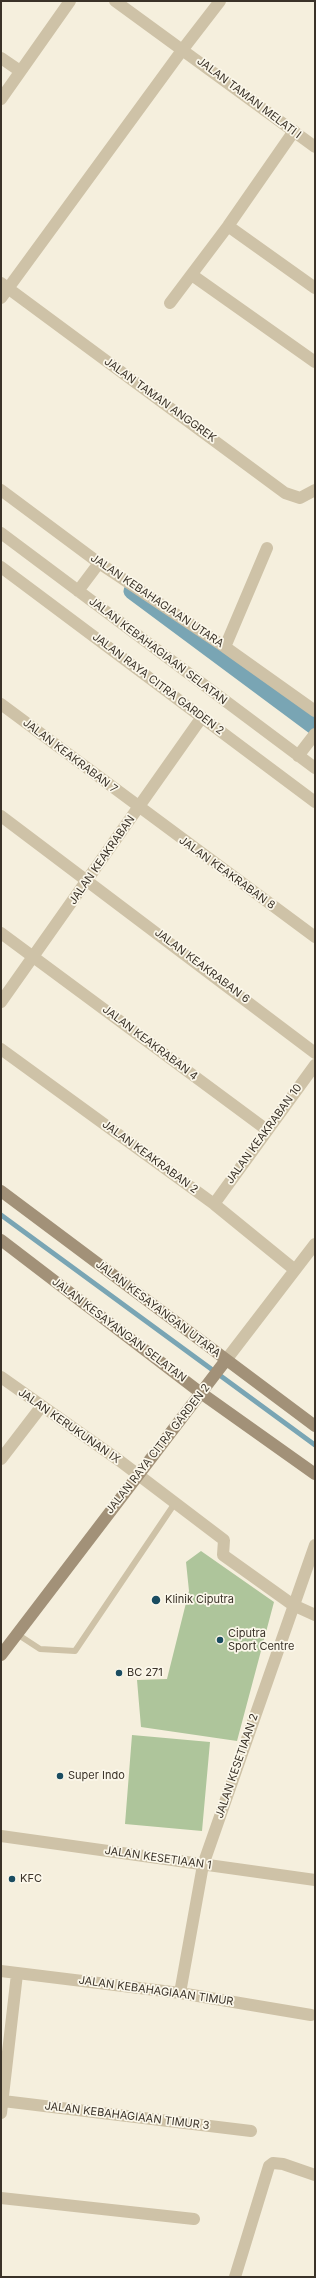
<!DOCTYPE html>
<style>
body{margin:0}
#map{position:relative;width:316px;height:2278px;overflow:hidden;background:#f5efdd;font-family:Inter,sans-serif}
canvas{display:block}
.frame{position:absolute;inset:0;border:2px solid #3a3228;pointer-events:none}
</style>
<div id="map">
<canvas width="316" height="2278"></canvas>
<div class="frame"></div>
</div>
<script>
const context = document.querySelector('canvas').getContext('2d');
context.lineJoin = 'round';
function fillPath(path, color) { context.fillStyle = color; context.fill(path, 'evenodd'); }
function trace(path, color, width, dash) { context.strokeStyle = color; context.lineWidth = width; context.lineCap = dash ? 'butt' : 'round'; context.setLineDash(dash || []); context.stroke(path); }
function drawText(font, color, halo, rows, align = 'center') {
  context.font = font + ' Inter,sans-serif'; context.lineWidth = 3.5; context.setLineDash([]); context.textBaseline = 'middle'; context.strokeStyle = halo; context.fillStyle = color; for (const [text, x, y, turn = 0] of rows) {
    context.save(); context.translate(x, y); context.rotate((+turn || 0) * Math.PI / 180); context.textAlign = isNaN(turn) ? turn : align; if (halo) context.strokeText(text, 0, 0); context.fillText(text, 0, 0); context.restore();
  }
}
fillPath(new Path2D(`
 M 201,1551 L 274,1602 L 237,1741 L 141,1727 L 137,1680 L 167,1679 L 189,1591 L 186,1562 Z
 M 132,1735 L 210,1742 L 202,1831 L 125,1824 Z`), '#aec59b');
trace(new Path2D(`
 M 1,1215 L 315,1445`), '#79a5b4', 5);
trace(new Path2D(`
 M 132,591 L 315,727`), '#79a5b4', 17);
trace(new Path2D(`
 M 17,1634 L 40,1649 L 75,1651 L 175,1503`), '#cec2a7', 6);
trace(new Path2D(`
 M 115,1 L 315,147
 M 1,58 L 20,71
 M 1,99 L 70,1
 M 228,226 L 315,288
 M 192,275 L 315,362
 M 1,283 L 285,493 L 300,498 L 315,490
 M 1,298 L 183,49 L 220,1
 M 170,303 L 228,226 L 294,131
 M 1,490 L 99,563 L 225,647 L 315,711
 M 1,533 L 315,768
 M 1,567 L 315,802
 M 78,591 L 99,563
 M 225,647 L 267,548
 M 1,704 L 315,937
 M 298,756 L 315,734
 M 1,816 L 315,1053
 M 1,933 L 267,1130
 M 1,1002 L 202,717
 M 1,1049 L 214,1204 L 295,1270
 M 214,1204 L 315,1065
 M 226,1360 L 315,1244
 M 1,1377 L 120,1461 L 224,1540 L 223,1555 L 293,1605 L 315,1615
 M 1,1459 L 41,1407
 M 1,1836 L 315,1880
 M 1,1971 L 180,1993 L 311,2015
 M 180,1993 L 203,1865 L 315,1545
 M 3,2101 L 251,2131
 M 1,2113 L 17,1974
 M 1,2198 L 194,2219
 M 235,2277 L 269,2166 L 273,2163 L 283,2164 L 315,2175`), '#cec2a7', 12);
trace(new Path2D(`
 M 1,1191 L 315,1426
 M 1,1240 L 201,1393 L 315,1474
 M 1,1655 L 226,1360`), '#a29178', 12);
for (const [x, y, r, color] of [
 [156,1600,5,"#1a4c60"],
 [220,1640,4,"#1a4c60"],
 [119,1673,4,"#1a4c60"],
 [60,1776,4,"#1a4c60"],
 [12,1879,4,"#1a4c60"]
]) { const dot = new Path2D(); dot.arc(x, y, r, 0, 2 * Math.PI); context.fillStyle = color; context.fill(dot); trace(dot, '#fbf7ea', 1.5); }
drawText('11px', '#3a3228', '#fbf7ea', [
 ["JALAN TAMAN MELATI I",249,98,37],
 ["JALAN TAMAN ANGGREK",160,400,36],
 ["JALAN KEBAHAGIAAN UTARA",157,601,34],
 ["JALAN KEBAHAGIAAN SELATAN",158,651,37],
 ["JALAN RAYA CITRA GARDEN 2",158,684,37],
 ["JALAN KEAKRABAN 7",70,756,37],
 ["JALAN KEAKRABAN",102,860,-55],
 ["JALAN KEAKRABAN 8",227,873,36],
 ["JALAN KEAKRABAN 6",202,966,37],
 ["JALAN KEAKRABAN 4",150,1043,37],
 ["JALAN KEAKRABAN 10",264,1134,-54],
 ["JALAN KEAKRABAN 2",150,1157,36],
 ["JALAN KESAYANGAN UTARA",158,1309,37],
 ["JALAN KESAYANGAN SELATAN",119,1330,37],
 ["JALAN KERUKUNAN IX",69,1426,35],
 ["JALAN RAYA CITRA GARDEN 2",158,1449,-52],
 ["JALAN KESETIAAN 2",237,1766,-71],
 ["JALAN KESETIAAN 1",158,1858,8],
 ["JALAN KEBAHAGIAAN TIMUR",156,1991,8],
 ["JALAN KEBAHAGIAAN TIMUR 3",127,2116,7]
]);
drawText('11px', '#3a3228', '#fbf7ea', [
 ["Klinik Ciputra",165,1600],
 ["Ciputra",228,1634],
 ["Sport Centre",228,1647],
 ["BC 271",127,1673],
 ["Super Indo",68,1776],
 ["KFC",20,1879]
], 'left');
</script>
